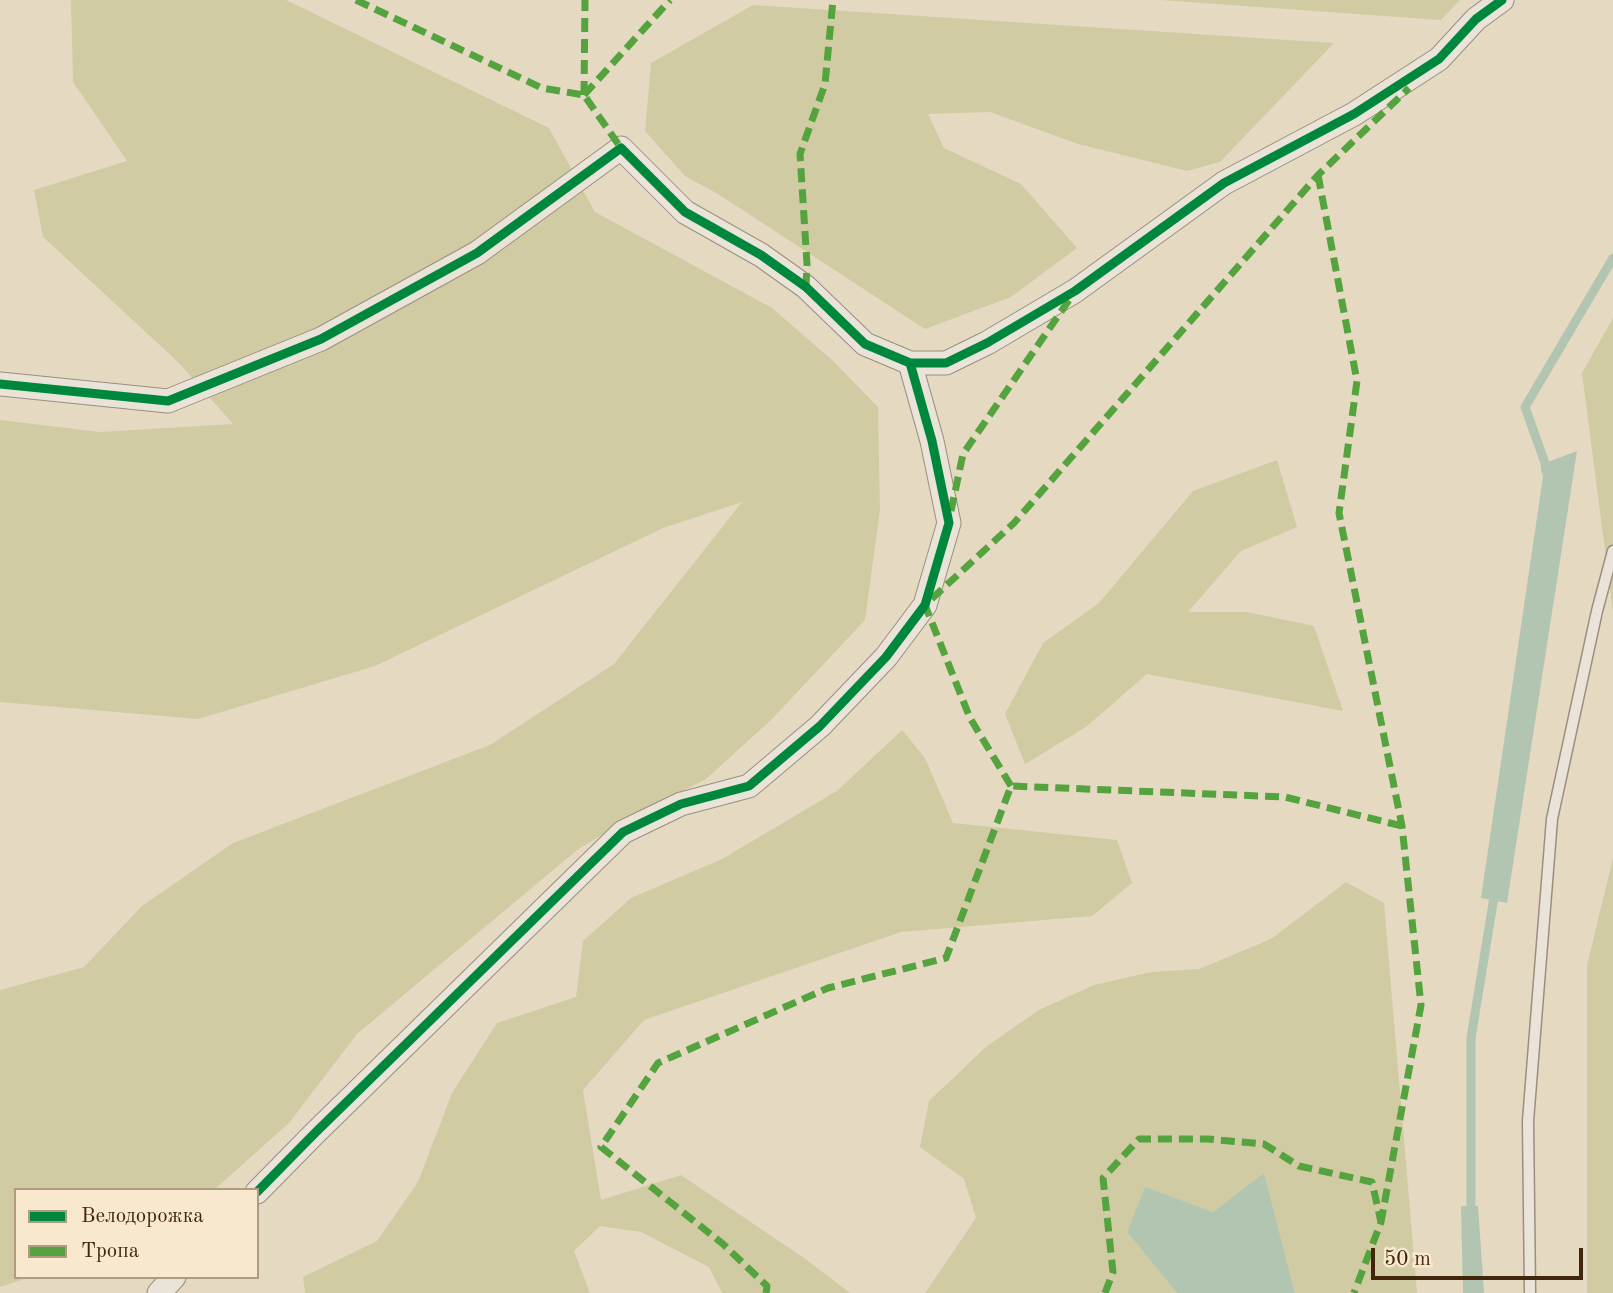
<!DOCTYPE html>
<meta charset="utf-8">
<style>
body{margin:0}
#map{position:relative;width:1613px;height:1293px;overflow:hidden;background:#e5d9c2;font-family:"Old Standard TT",serif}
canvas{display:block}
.legend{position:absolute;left:14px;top:1188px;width:245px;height:91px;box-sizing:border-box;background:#f8e9ce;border:2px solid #af9b81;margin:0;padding:9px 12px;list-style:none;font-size:21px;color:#41260d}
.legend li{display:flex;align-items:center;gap:14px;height:35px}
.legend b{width:35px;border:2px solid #af9b81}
.scale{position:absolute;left:1371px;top:1248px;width:212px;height:32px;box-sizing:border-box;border:4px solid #41260d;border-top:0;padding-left:9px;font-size:21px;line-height:24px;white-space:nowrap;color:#41260d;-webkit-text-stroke:5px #f8e9ce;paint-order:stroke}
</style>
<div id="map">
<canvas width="1613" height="1293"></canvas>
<ul class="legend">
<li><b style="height:9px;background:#00873e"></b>Велодорожка</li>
<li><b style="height:9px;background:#55a33e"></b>Тропа</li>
</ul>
<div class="scale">50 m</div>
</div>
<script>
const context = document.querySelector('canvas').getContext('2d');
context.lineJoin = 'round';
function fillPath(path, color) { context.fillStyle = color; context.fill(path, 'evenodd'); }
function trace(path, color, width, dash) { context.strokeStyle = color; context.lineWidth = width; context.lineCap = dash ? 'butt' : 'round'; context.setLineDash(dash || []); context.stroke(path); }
fillPath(new Path2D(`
 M 71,0 L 286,0 L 549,128 L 595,212 L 772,308 L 832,360 L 878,407 L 880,510 L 865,620 L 771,720 L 706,779 L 618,825 L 577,850 L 357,1034 L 289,1123 L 214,1190 L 16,1190 L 16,1277 L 30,1277 L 0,1287 L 0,990 L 84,967 L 142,906 L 233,843 L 490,745 L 614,664 L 742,502 L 663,528 L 375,666 L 198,719 L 0,702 L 0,420 L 100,432 L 233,424 L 178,362 L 43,237 L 34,190 L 127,161 L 73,82 Z
 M 1161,0 L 1460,0 L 1441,20 Z
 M 753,5 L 1334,43 L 1220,162 L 1187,171 L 1078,144 L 990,112 L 928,114 L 944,148 L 1021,184 L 1077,248 L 1011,297 L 925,329 L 718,194 L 685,176 L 645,131 L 651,63 Z
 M 1613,318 L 1613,612 L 1582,373 Z
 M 1277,460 L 1297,527 L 1241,551 L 1188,612 L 1247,612 L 1314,626 L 1343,711 L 1147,674 L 1086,727 L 1025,764 L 1005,714 L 1043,643 L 1099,603 L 1193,491 Z
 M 902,730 L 925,758 L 953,823 L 1117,840 L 1132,883 L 1092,916 L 901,932 L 644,1020 L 583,1090 L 601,1200 L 681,1175 L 804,1258 L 850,1293 L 722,1293 L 709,1267 L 641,1232 L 600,1226 L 574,1251 L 590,1293 L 305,1293 L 303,1277 L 377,1241 L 418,1182 L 452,1093 L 497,1023 L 576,997 L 583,941 L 631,898 L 722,859 L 837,791 Z
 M 1613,858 L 1613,1293 L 1587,1293 L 1587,965 Z
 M 1346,882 L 1384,903 L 1417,1293 L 1295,1293 L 1264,1174 L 1213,1212 L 1145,1188 L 1127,1232 L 1177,1293 L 925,1293 L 976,1218 L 964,1179 L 920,1147 L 929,1101 L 987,1046 L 1039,1010 L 1094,985 L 1151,972 L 1199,969 L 1271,939 Z`), '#d1cba3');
fillPath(new Path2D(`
 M 1577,451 L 1507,903 L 1481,898 L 1545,463 Z
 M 1264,1173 L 1295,1293 L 1177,1293 L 1127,1232 L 1145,1187 L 1213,1212 Z
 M 1461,1206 L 1478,1206 L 1484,1293 L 1463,1293 Z`), '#b2c5b1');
trace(new Path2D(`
 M 1546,472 L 1545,463 L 1525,407 L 1613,258
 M 1471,1218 L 1471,1038 L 1495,891`), '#b2c5b1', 9);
const service = new Path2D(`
 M 1530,1293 L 1528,1121 L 1552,819 L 1597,611 L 1613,551`);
const minor = new Path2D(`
 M 0,384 L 168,401 L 321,339 L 477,253 L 621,148 L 685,212 L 761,255 L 806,287 L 865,344 L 910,363 L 946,363 L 987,343 L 1075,291 L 1224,183 L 1354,114 L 1439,59 L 1476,19 L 1502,0
 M 257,1192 L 315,1133 L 623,832 L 681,804 L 749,786 L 820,726 L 886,657 L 925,605 L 949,523 L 932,441 L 910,363
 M 159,1293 L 174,1277`);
trace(service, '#9a8f7f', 13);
trace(minor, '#9a8f7f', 25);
trace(service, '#e9e3d8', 10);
trace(minor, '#e9e3d8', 23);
trace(new Path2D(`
 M 356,0 L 542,88 L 584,95 L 621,148
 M 584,95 L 670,0
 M 584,95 L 585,0
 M 1318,175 L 1357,381 L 1339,513 L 1402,826 L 1421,1005 L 1381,1222
 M 806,287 L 807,264 L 800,154 L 825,84 L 833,0
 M 951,511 L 963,454 L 1069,300
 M 1011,786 L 970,718 L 925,605 L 1014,523 L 1318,175 L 1409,88
 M 766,1293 L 767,1286 L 723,1244 L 601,1147 L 658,1063 L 828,988 L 946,958 L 1011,786 L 1285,797 L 1402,826
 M 1105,1293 L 1113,1272 L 1103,1178 L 1139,1139 L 1207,1139 L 1264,1144 L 1299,1166 L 1372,1182 L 1381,1222 L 1354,1293`), '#55a33e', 7, [14, 7]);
trace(new Path2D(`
 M 0,384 L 168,401 L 321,339 L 477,253 L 621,148 L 685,212 L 761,255 L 806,287 L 865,344 L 910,363 L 946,363 L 987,343 L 1075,291 L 1224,183 L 1354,114 L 1439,59 L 1476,19 L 1502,0
 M 257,1192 L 315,1133 L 623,832 L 681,804 L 749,786 L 820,726 L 886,657 L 925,605 L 949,523 L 932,441 L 910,363`), '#00873e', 9);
</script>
